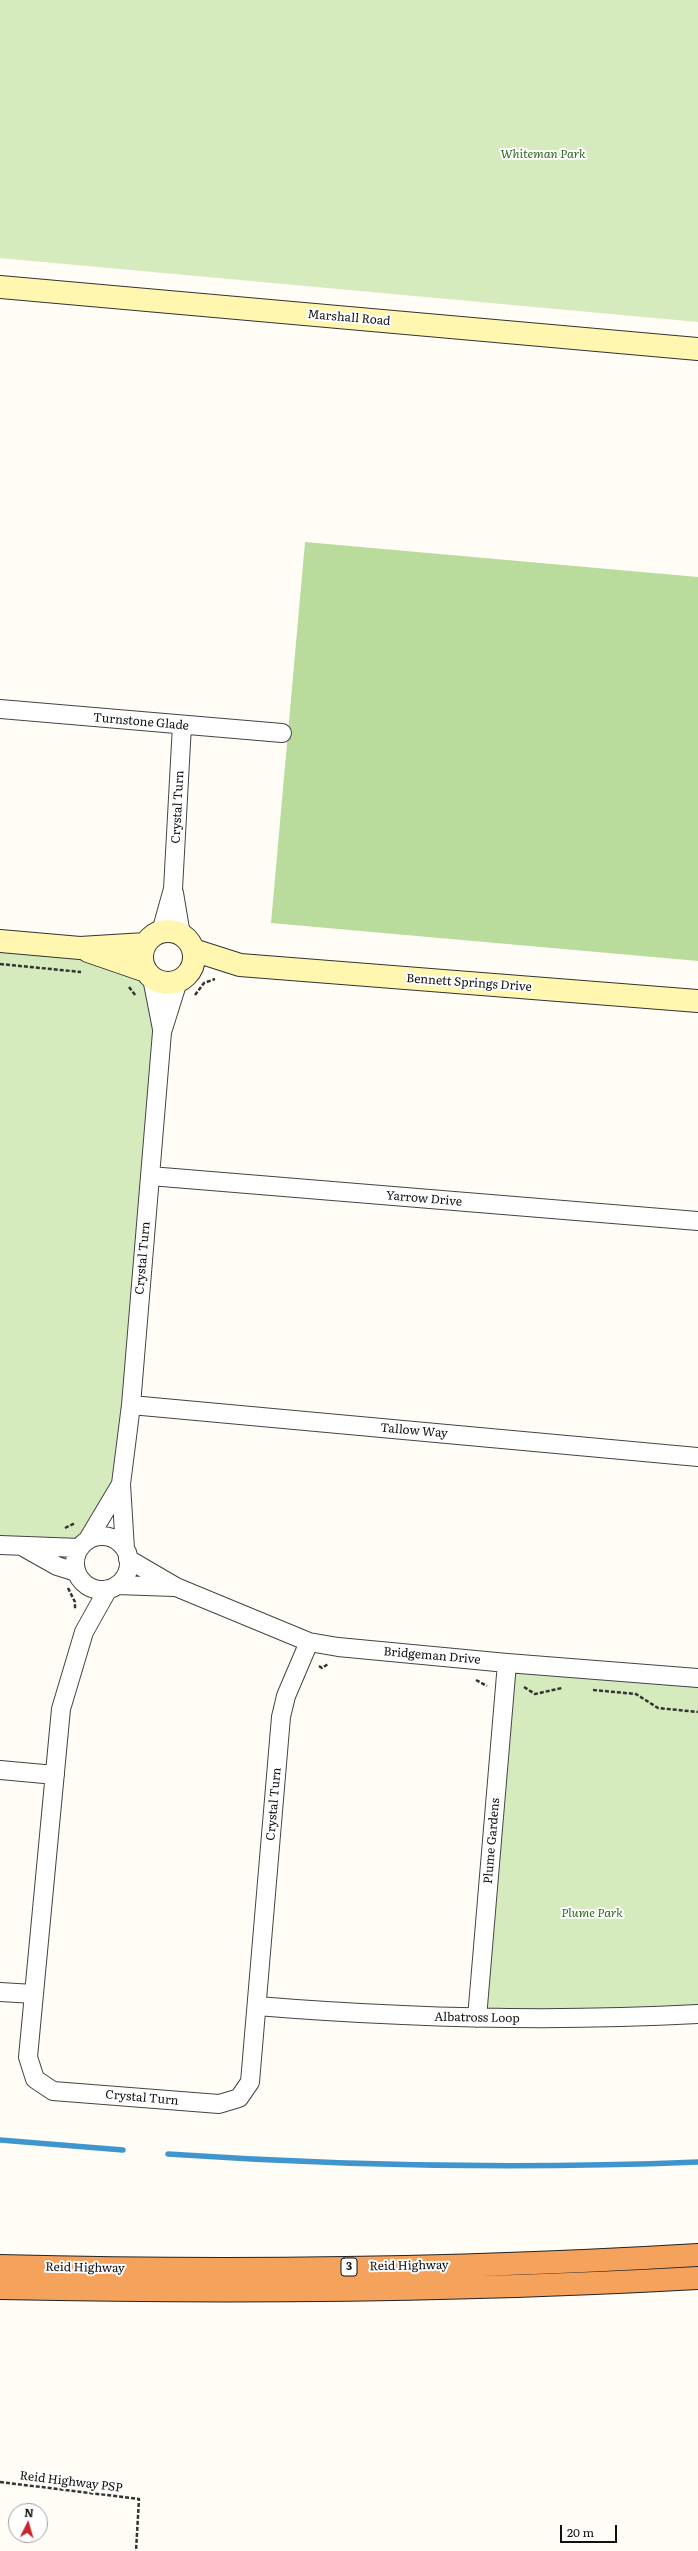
<!DOCTYPE html>
<style>
body{margin:0}
#map{position:relative;width:698px;height:2551px;overflow:hidden;background:#fffdf5;font-family:Literata,serif}
canvas{display:block}
.north{position:absolute;left:8px;top:2503px;width:40px;height:40px;box-sizing:border-box;background:#fff;border:1px solid #a0a0a0;border-radius:50%;rotate:5deg;font-size:11px;font-weight:700;line-height:16px;text-align:center;color:#111}
.north::after{content:'';display:block;margin:auto;width:14px;height:18px;background:#c4262e;clip-path:polygon(50% 0,100% 100%,50% 72%,0 100%)}
.scale{position:absolute;left:560px;top:2525px;width:57px;height:18px;box-sizing:border-box;border:2px solid #111;border-top:0;padding-left:5px;font-size:12px;line-height:14px;white-space:nowrap;color:#111;-webkit-text-stroke:3px #fff;paint-order:stroke}
</style>
<div id="map">
<canvas width="698" height="2551"></canvas>
<div class="north">N</div>
<div class="scale">20 m</div>
</div>
<script>
const context = document.querySelector('canvas').getContext('2d');
context.lineJoin = 'round';
function fillPath(path, color) { context.fillStyle = color; context.fill(path, 'evenodd'); }
function trace(path, color, width, dash) { context.strokeStyle = color; context.lineWidth = width; context.lineCap = dash ? 'butt' : 'round'; context.setLineDash(dash || []); context.stroke(path); }
function drawText(font, color, halo, rows, align = 'center') {
  context.font = font + ' Literata,serif'; context.lineWidth = 4; context.setLineDash([]); context.textBaseline = 'middle'; context.strokeStyle = halo; context.fillStyle = color; for (const [text, x, y, turn = 0] of rows) {
    context.save(); context.translate(x, y); context.rotate((+turn || 0) * Math.PI / 180); context.textAlign = isNaN(turn) ? turn : align; if (halo) context.strokeText(text, 0, 0); context.fillText(text, 0, 0); context.restore();
  }
}
fillPath(new Path2D(`
 M 0,0 L 698,0 L 698,322 L 0,258 Z
 M 0,941 L 146,971 L 162,1032 L 121,1484 L 87,1541 L 0,1545 Z
 M 507,1663 L 698,1678 L 698,2014 L 477,2018 Z`), '#d5ebbd');
fillPath(new Path2D(`
 M 305,542 L 698,577 L 698,961 L 271,923 Z`), '#b9dc9c');
trace(new Path2D(`
 M 0,2140 L 123,2150
 M 168,2154 C 344,2166 522,2169 698,2162`), '#3f96cf', 5.5);
const street = new Path2D(`
 M 0,709 L 282,733
 M 174,893 L 181,935
 M 161,932 L 173,889 L 182,725
 M 152,978 L 162,1029
 M 150,1176 L 698,1221
 M 131,1405 L 698,1457
 M75 1563a27 27 0 1 1 54 0a27 27 0 1 1-54 0Z
 M 87,1541 L 121,1484
 M 0,1545 L 80,1548
 M 25,1548 L 57,1566 L 76,1572
 M 125,1549 L 121,1484 L 131,1405 L 162,1032 L 178,981
 M 128,1559 L 176,1587 L 309,1642 L 338,1647 L 507,1663 L 698,1678
 M 117,1585 L 174,1587
 M 108,1589 L 84,1632 L 61,1709 L 28,2057 L 35,2079 L 53,2091 L 219,2104 L 239,2098 L 250,2082 L 281,1717 L 286,1696 L 309,1642
 M 0,1770 L 55,1775
 M 0,1992 L 34,1994
 M 257,2006 C 404,2018 551,2022 698,2014
 M 477,2018 L 507,1663`);
const secondary = new Path2D(`
 M 0,287 L 698,349
 M142 957a26 26 0 1 1 52 0a26 26 0 1 1-52 0Z
 M 0,941 L 80,948 L 145,944
 M 193,950 L 240,965 L 698,1001
 M 88,951 L 146,971`);
const highway = new Path2D(`
 M 0,2266 C 233,2272 466,2269 698,2255
 M 0,2288 C 233,2293 466,2291 698,2278`);
trace(street, '#444', 20);
trace(secondary, '#333', 24);
trace(highway, '#222', 24);
trace(new Path2D(`
 M 0,964 L 81,972
 M 129,987 L 136,996
 M 195,995 L 204,983 L 215,979
 M 65,1528 L 75,1523
 M 68,1588 L 75,1602 L 75,1609
 M 319,1666 L 322,1668 L 328,1664
 M 476,1680 L 487,1686
 M 524,1687 L 535,1694 L 562,1688
 M 593,1690 L 636,1694 L 658,1708 L 698,1712
 M 0,2482 L 139,2499 L 136,2551`), '#333', 2.5, [4, 2]);
trace(street, '#fff', 18);
trace(secondary, '#fff6b0', 22);
trace(highway, '#f5a25d', 22);
for (const [x, y, w] of [
 [349,2267,16]
]) { const box = new Path2D(); box.roundRect(x - w / 2, y - 9, w, 18, 3); context.fillStyle = '#fff'; context.fill(box); trace(box, '#111', 1); }
drawText('bold 11px', '#111', null, [
 ["3",349,2267]
]);
drawText('italic 12px', '#2f6b1f', '#fff', [
 ["Whiteman Park",543,154],
 ["Plume Park",592,1913]
]);
drawText('12px', '#111', '#fff', [
 ["Marshall Road",349,318,5],
 ["Turnstone Glade",141,722,5],
 ["Crystal Turn",178,807,-87],
 ["Bennett Springs Drive",469,983,4],
 ["Yarrow Drive",424,1199,5],
 ["Crystal Turn",143,1258,-85],
 ["Tallow Way",414,1431,5],
 ["Bridgeman Drive",432,1656,5],
 ["Crystal Turn",274,1804,-85],
 ["Plume Gardens",492,1841,-85],
 ["Albatross Loop",477,2018,1],
 ["Crystal Turn",142,2098,5],
 ["Reid Highway",409,2266,-1],
 ["Reid Highway",85,2268,1],
 ["Reid Highway PSP",71,2482,7]
]);
</script>
